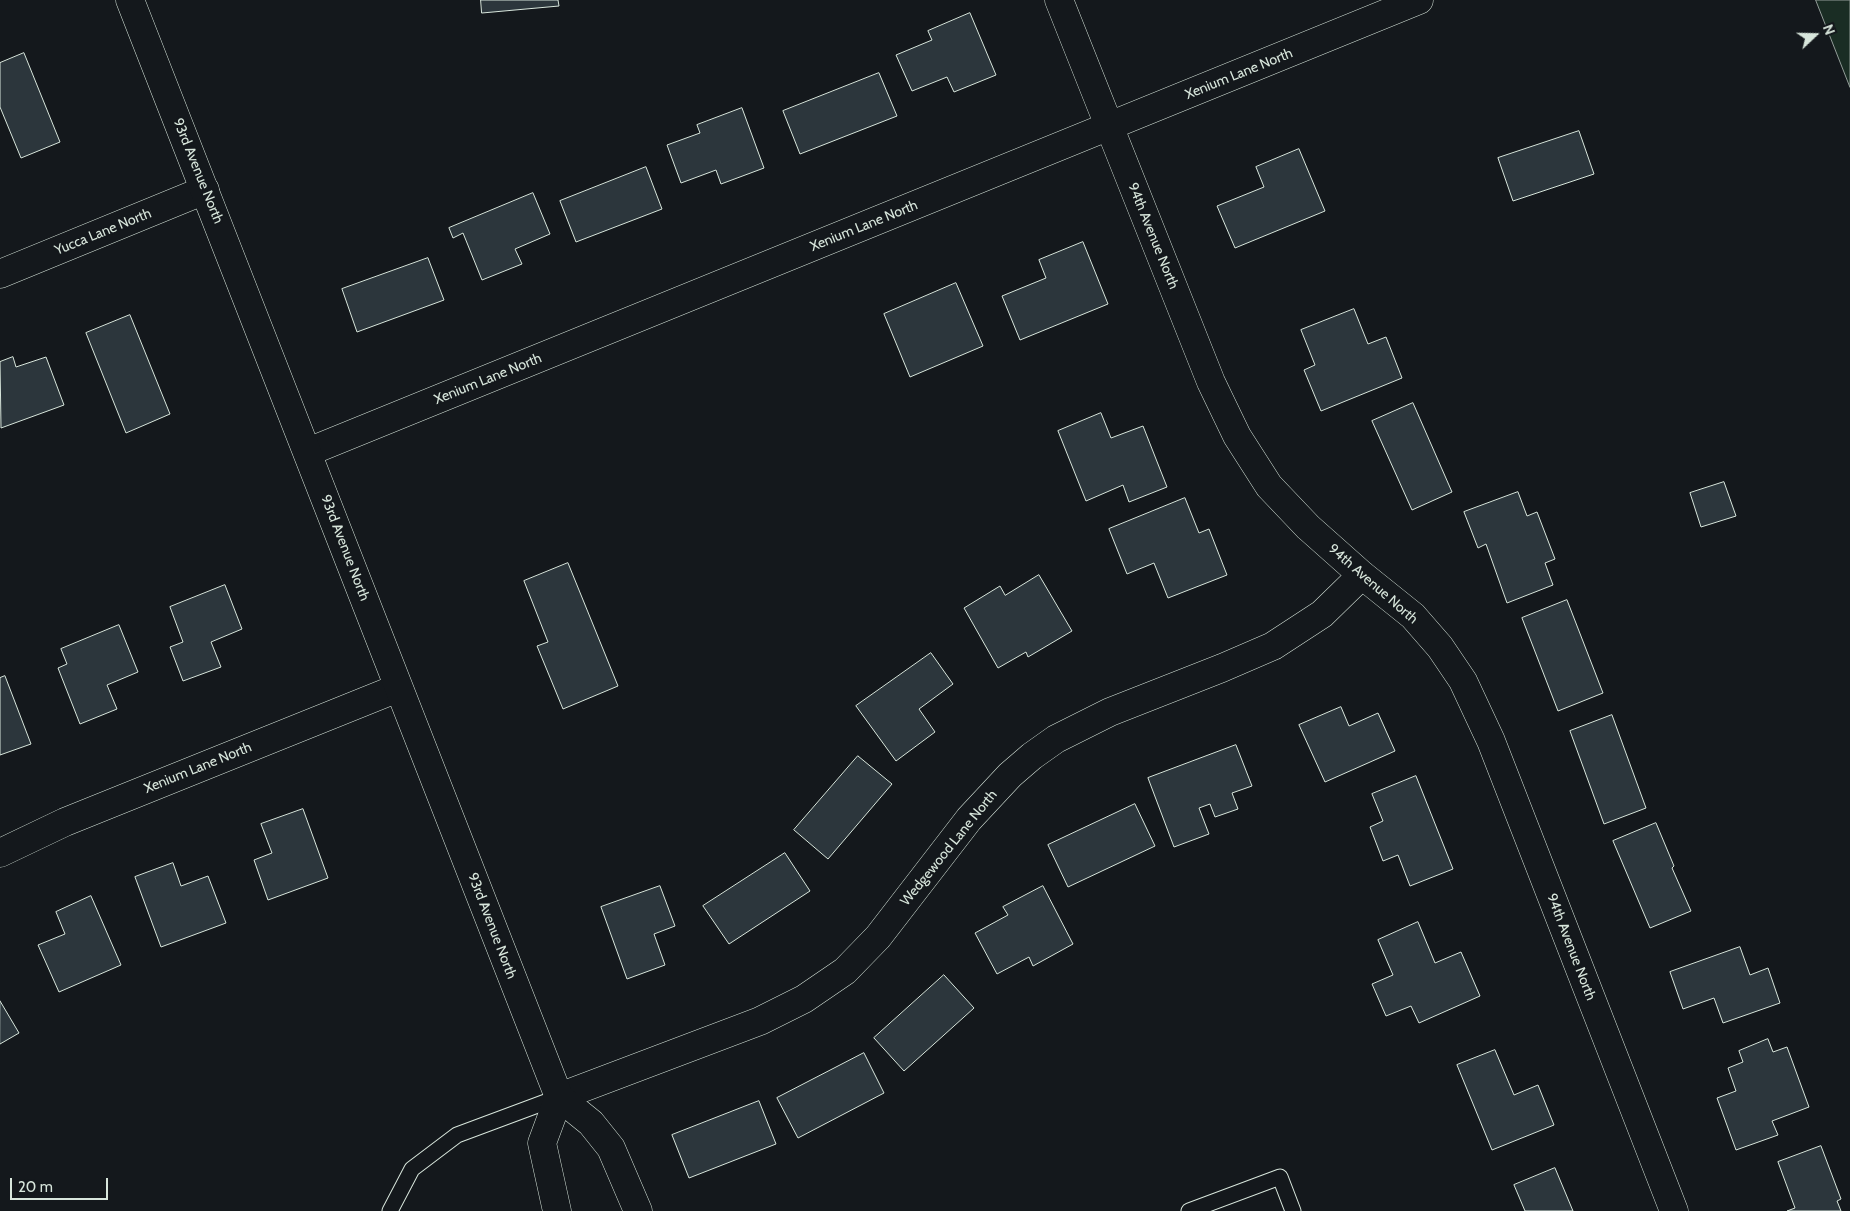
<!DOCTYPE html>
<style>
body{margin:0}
#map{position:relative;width:1850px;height:1211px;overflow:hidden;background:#14181c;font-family:Cabin,sans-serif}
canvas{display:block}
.north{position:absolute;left:1790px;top:10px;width:50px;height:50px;-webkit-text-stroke:4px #14181c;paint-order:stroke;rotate:69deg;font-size:14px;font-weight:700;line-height:20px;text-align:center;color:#d8e6dc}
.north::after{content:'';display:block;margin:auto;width:18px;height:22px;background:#d8e6dc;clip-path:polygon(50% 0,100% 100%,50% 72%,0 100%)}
.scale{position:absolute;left:10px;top:1178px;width:98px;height:22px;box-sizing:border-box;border:2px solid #d8e6dc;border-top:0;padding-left:6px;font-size:15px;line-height:18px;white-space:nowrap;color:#d8e6dc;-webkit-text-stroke:4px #14181c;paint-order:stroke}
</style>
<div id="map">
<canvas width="1850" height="1211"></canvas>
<div class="north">N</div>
<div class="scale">20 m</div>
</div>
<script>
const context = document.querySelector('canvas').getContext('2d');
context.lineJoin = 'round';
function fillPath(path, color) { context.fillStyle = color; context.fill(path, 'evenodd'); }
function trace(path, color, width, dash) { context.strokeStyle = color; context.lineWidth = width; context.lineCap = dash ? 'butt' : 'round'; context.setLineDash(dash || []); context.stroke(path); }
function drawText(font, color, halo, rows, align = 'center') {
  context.font = font + ' Cabin,sans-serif'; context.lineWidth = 4; context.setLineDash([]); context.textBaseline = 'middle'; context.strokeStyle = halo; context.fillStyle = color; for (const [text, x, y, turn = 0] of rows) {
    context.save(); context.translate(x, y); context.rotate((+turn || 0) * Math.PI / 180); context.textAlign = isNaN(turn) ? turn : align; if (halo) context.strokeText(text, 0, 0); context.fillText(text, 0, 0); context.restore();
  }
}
const green = new Path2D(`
 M 1816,0 L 1850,0 L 1850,87 Z`);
fillPath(green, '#1a2d24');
trace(green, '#939e99', 1);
const building = new Path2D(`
 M 481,0 L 558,0 L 559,6 L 482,13 Z
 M 970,13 L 996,75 L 954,92 L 947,77 L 912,91 L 896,55 L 932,40 L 928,31 Z
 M 24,53 L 60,142 L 21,158 L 0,107 L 0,63 Z
 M 879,73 L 897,116 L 800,154 L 783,111 Z
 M 742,108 L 764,168 L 721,184 L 716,170 L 681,183 L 667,145 L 700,133 L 697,125 Z
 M 1579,131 L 1594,174 L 1513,201 L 1498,158 Z
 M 1299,149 L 1325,211 L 1235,248 L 1217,206 L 1264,187 L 1256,167 Z
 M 646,167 L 662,209 L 576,242 L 560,201 Z
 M 533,193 L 550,234 L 515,249 L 522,264 L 482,280 L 463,233 L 453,238 L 449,228 Z
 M 1083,242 L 1108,304 L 1020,340 L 1002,296 L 1046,278 L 1039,260 Z
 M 428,258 L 444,300 L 357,332 L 342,289 Z
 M 956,283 L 983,346 L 910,377 L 884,314 Z
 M 1354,309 L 1368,344 L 1386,337 L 1402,378 L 1321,411 L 1304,370 L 1315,365 L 1301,330 Z
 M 130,315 L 170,414 L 126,433 L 86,333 Z
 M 13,357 L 16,367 L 46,357 L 64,405 L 1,428 L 0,362 Z
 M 1413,403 L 1452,492 L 1412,510 L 1372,421 Z
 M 1101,413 L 1111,438 L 1143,426 L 1167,487 L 1129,502 L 1123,485 L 1086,501 L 1058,431 Z
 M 1724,482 L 1736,516 L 1701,527 L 1690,493 Z
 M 1518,492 L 1527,516 L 1537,512 L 1555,559 L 1545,563 L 1553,585 L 1507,603 L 1486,544 L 1478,548 L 1464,512 Z
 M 1185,498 L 1199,533 L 1209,529 L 1227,575 L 1168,598 L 1154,563 L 1127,574 L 1109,529 Z
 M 568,563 L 618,686 L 563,709 L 537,646 L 548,642 L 524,581 Z
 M 1039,575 L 1072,631 L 1028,657 L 1026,652 L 998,668 L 964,608 L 1000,586 L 1005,595 Z
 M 225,585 L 242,629 L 211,642 L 221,667 L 183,681 L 170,647 L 183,642 L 170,607 Z
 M 1567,600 L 1603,693 L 1558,711 L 1522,618 Z
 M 119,625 L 138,672 L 107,685 L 117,709 L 80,724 L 58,668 L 67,664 L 61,649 Z
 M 931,653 L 953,684 L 919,709 L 935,732 L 896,761 L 856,706 Z
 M 5,676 L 31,744 L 0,755 L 0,678 Z
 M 1341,707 L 1349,726 L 1378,713 L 1395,751 L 1325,782 L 1299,725 Z
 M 1612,715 L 1646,808 L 1604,824 L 1570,731 Z
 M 1236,745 L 1252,786 L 1232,793 L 1238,809 L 1215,817 L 1210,804 L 1199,808 L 1209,834 L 1174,847 L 1148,778 Z
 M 858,756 L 892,784 L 828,859 L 794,830 Z
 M 1416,776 L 1453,869 L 1410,886 L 1398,855 L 1383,861 L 1370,827 L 1383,821 L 1372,794 Z
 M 1135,804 L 1155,846 L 1068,887 L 1048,845 Z
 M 303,809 L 328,878 L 268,900 L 254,860 L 272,853 L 261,824 Z
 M 1656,823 L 1674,866 L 1672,868 L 1691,911 L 1650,928 L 1613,841 Z
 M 785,853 L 810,891 L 729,944 L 703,906 Z
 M 173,863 L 181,886 L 208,876 L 226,923 L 161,947 L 135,877 Z
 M 660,886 L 675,926 L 654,934 L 665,965 L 627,979 L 601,907 Z
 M 1043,886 L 1073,944 L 1033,966 L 1029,957 L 997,974 L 975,933 L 1008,915 L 1003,907 Z
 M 91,896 L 121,965 L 59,992 L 38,945 L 65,934 L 56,912 Z
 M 1418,922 L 1435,963 L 1461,952 L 1480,996 L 1419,1023 L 1411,1006 L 1386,1016 L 1372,984 L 1393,975 L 1378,940 Z
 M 1740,947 L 1750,975 L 1768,968 L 1780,1003 L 1723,1023 L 1714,998 L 1683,1009 L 1670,972 Z
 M 944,975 L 974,1008 L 904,1071 L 874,1038 Z
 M 0,1001 L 19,1033 L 0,1044 Z
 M 1768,1039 L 1773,1052 L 1787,1047 L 1809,1107 L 1772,1121 L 1778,1135 L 1736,1150 L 1717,1098 L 1736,1091 L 1728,1068 L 1743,1062 L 1739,1051 Z
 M 1495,1050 L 1514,1095 L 1538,1085 L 1554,1125 L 1492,1150 L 1457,1065 Z
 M 864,1053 L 884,1093 L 798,1138 L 777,1098 Z
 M 759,1101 L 776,1144 L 689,1178 L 672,1135 Z
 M 1821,1146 L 1841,1199 L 1837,1201 L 1841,1211 L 1787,1211 L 1795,1208 L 1778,1162 Z
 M 1555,1168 L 1573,1211 L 1525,1211 L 1514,1185 Z`);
fillPath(building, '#2c363c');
trace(building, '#d8e6dc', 1);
const service = new Path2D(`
 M 390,1211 L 412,1169 L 457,1135 L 559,1097
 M 1189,1211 L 1280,1177 L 1293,1211`);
const minor = new Path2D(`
 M 1059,0 L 1211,382 L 1237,436 L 1269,486 L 1308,527 L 1362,575 L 1413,616 L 1440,647 L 1463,681 L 1491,741 L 1674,1211
 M 0,274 L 205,190
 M 308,452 L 1419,0
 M 0,853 L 65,822 L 398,688
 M 559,1097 L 760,1021 L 804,999 L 845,971 L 878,937 L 969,819 L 1010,775 L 1032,756 L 1056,739 L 1110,712 L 1222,668 L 1273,646 L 1322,614 L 1362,575`);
const secondary = new Path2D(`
 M 130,0 L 559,1097 L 591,1123 L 611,1148 L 638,1211
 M 557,1211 L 542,1143 L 559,1097`);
trace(service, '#d8e6dc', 17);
trace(minor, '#d8e6dc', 29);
trace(secondary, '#d8e6dc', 29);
trace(service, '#14181c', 15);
trace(minor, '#14181c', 28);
trace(secondary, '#14181c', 28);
drawText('14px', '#d8e6dc', '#14181c', [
 ["Xenium Lane North",1239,74,-22],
 ["93rd Avenue North",198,171,68],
 ["Xenium Lane North",864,226,-22],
 ["Yucca Lane North",103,232,-22],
 ["94th Avenue North",1153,236,68],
 ["Xenium Lane North",488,379,-22],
 ["93rd Avenue North",345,548,69],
 ["94th Avenue North",1373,584,41],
 ["Xenium Lane North",198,768,-22],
 ["Wedgewood Lane North",949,848,-51],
 ["93rd Avenue North",492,926,69],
 ["94th Avenue North",1571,947,69]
]);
</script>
